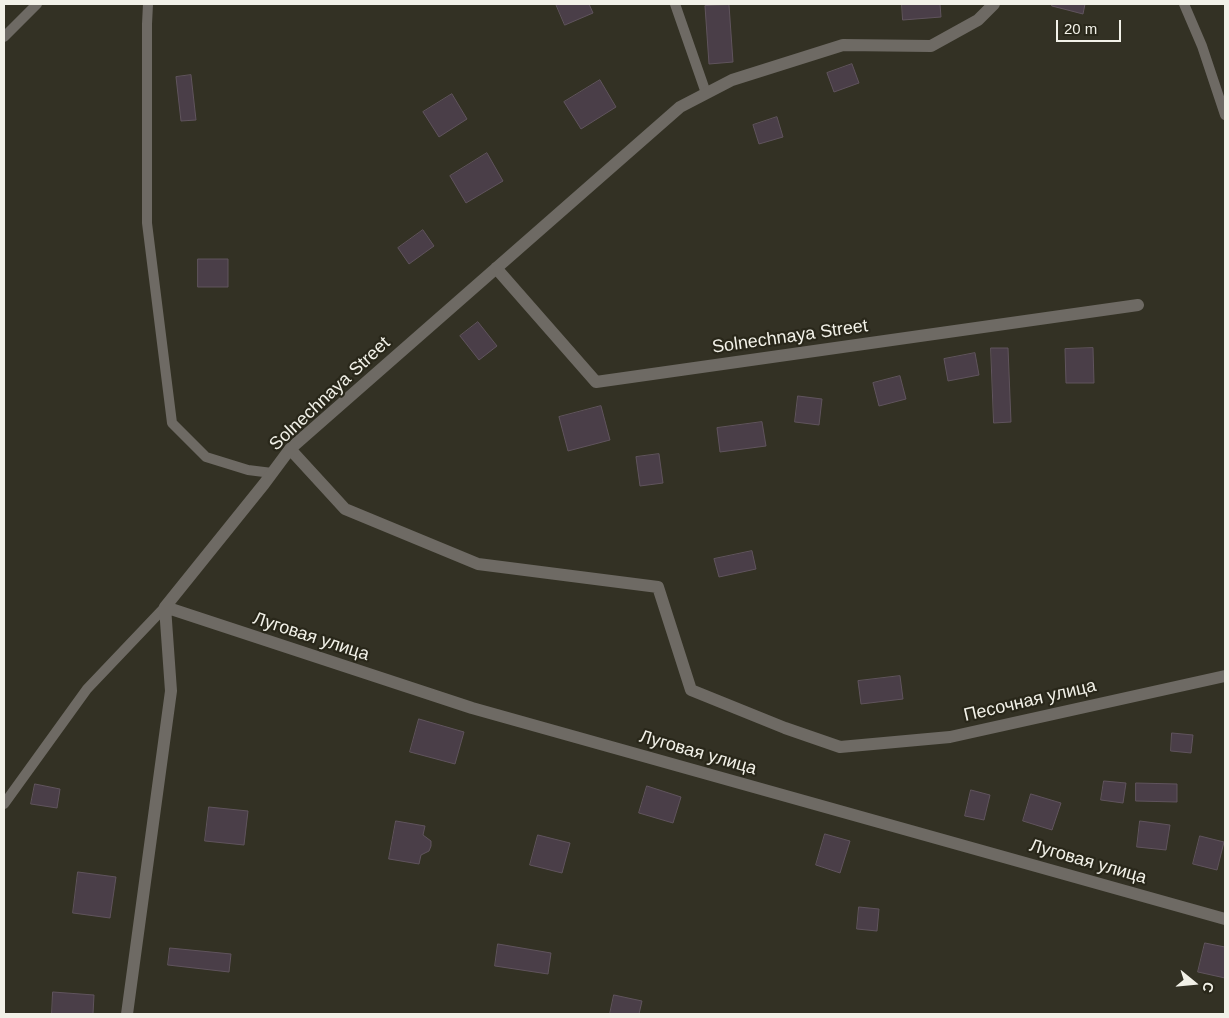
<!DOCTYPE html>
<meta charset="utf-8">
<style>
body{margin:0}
#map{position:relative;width:1229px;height:1018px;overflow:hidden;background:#333124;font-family:Helvetica,sans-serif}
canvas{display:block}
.frame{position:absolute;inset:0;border:5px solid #f2f1e8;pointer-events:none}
.north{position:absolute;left:1169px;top:958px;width:50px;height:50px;-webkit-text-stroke:4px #29271a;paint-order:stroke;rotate:107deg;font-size:14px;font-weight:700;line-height:20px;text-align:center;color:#f2f1e8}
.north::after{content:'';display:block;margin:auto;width:18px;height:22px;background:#f2f1e8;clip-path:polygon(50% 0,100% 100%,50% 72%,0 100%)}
.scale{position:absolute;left:1056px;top:20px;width:65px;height:22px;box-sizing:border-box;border:2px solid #f2f1e8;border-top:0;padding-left:6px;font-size:15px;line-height:18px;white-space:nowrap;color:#f2f1e8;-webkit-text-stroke:4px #29271a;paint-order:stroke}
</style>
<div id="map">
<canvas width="1229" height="1018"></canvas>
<div class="frame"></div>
<div class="north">С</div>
<div class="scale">20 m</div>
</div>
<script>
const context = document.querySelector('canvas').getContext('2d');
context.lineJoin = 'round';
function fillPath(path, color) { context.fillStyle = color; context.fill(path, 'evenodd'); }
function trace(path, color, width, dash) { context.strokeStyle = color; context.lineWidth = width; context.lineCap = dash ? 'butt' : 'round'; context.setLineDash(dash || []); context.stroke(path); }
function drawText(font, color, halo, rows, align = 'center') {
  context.font = font + ' Helvetica,sans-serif'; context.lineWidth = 4.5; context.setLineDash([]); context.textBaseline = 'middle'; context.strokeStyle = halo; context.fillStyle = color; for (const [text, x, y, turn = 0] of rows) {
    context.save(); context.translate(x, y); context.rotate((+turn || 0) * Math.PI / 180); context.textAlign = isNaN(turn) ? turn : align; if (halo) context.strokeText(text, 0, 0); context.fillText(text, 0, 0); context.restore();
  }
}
const building = new Path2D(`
 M 556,4 L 589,4 L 593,13 L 565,25 Z
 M 902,4 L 940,4 L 941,17 L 903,20 Z
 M 1052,4 L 1085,4 L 1083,14 L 1052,6 Z
 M 729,5 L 733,62 L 709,64 L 705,6 Z
 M 852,64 L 859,83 L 834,92 L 827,73 Z
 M 191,75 L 196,120 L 181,121 L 176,77 Z
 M 600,80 L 616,107 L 581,129 L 564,102 Z
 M 452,94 L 467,119 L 439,137 L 423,112 Z
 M 777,117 L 783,137 L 759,144 L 753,125 Z
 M 487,153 L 503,181 L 466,203 L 450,176 Z
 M 423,230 L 434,246 L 409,264 L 398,248 Z
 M 198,259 L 228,259 L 228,287 L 198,287 Z
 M 478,322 L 497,346 L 479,360 L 460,336 Z
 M 991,348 L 1008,348 L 1011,422 L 994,423 Z
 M 1093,348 L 1094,383 L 1066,383 L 1065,349 Z
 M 975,353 L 979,375 L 948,381 L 944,359 Z
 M 900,376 L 906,399 L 879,406 L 873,383 Z
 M 798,396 L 822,399 L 819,425 L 795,422 Z
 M 601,406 L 610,440 L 568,451 L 559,417 Z
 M 762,422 L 766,446 L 720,452 L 717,428 Z
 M 659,454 L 663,483 L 640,486 L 636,457 Z
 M 752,551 L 756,569 L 719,577 L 714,559 Z
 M 900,676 L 903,699 L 861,704 L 858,681 Z
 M 419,719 L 464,732 L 455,764 L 410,752 Z
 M 1172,733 L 1193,735 L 1191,753 L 1171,751 Z
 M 1104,781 L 1126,783 L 1123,803 L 1101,800 Z
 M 1136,783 L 1177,784 L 1177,802 L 1136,801 Z
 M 35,784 L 60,789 L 57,808 L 31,804 Z
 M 647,786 L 681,797 L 673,823 L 639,813 Z
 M 971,790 L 990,795 L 984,820 L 965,816 Z
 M 1031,794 L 1061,803 L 1052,830 L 1023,821 Z
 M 209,807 L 248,811 L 244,845 L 205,841 Z
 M 396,821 L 425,826 L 423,835 L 431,841 L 431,846 L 429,851 L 421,855 L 419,864 L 389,859 Z
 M 1140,821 L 1170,825 L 1166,850 L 1137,847 Z
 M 825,834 L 850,841 L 840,873 L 816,865 Z
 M 538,835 L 570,843 L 562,873 L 530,865 Z
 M 1200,836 L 1224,842 L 1217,870 L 1193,864 Z
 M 78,872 L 116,877 L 110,918 L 73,913 Z
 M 859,907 L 879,909 L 877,931 L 857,929 Z
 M 1205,943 L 1225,947 L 1225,978 L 1198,972 Z
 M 498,944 L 551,953 L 548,974 L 495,966 Z
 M 170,948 L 231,954 L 229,972 L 168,965 Z
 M 53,992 L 94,995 L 93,1014 L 52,1014 Z
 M 614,995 L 642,1001 L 639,1014 L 610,1014 Z`);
fillPath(building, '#4a3e48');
trace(building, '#60545d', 1);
trace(new Path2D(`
 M 148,4 L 147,24 L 147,223 L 172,423 L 206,457 L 248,470 L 272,473
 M 675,4 L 706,93
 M 1184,4 L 1202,46 L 1225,115
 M 4,37 L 37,4
 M 4,804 L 87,689 L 165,607`), '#6e6a64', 10);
trace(new Path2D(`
 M 496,268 L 596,382 L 1138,305
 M 290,449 L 345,509 L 478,564 L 658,587 L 691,690 L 785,728 L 840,747 L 950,737 L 1225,676
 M 165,607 L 472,708 L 1225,919
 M 165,607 L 264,484 L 290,449 L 680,107 L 732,80 L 843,45 L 931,46 L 978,20 L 994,4
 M 127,1014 L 171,691 L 165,607`), '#6e6a64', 12);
drawText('18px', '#f2f1e8', '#29271a', [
 ["Solnechnaya Street",790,337,-8],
 ["Solnechnaya Street",330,394,-43],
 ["Луговая улица",311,637,18],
 ["Песочная улица",1030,701,-13],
 ["Луговая улица",698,753,16],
 ["Луговая улица",1088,862,16]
]);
</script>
